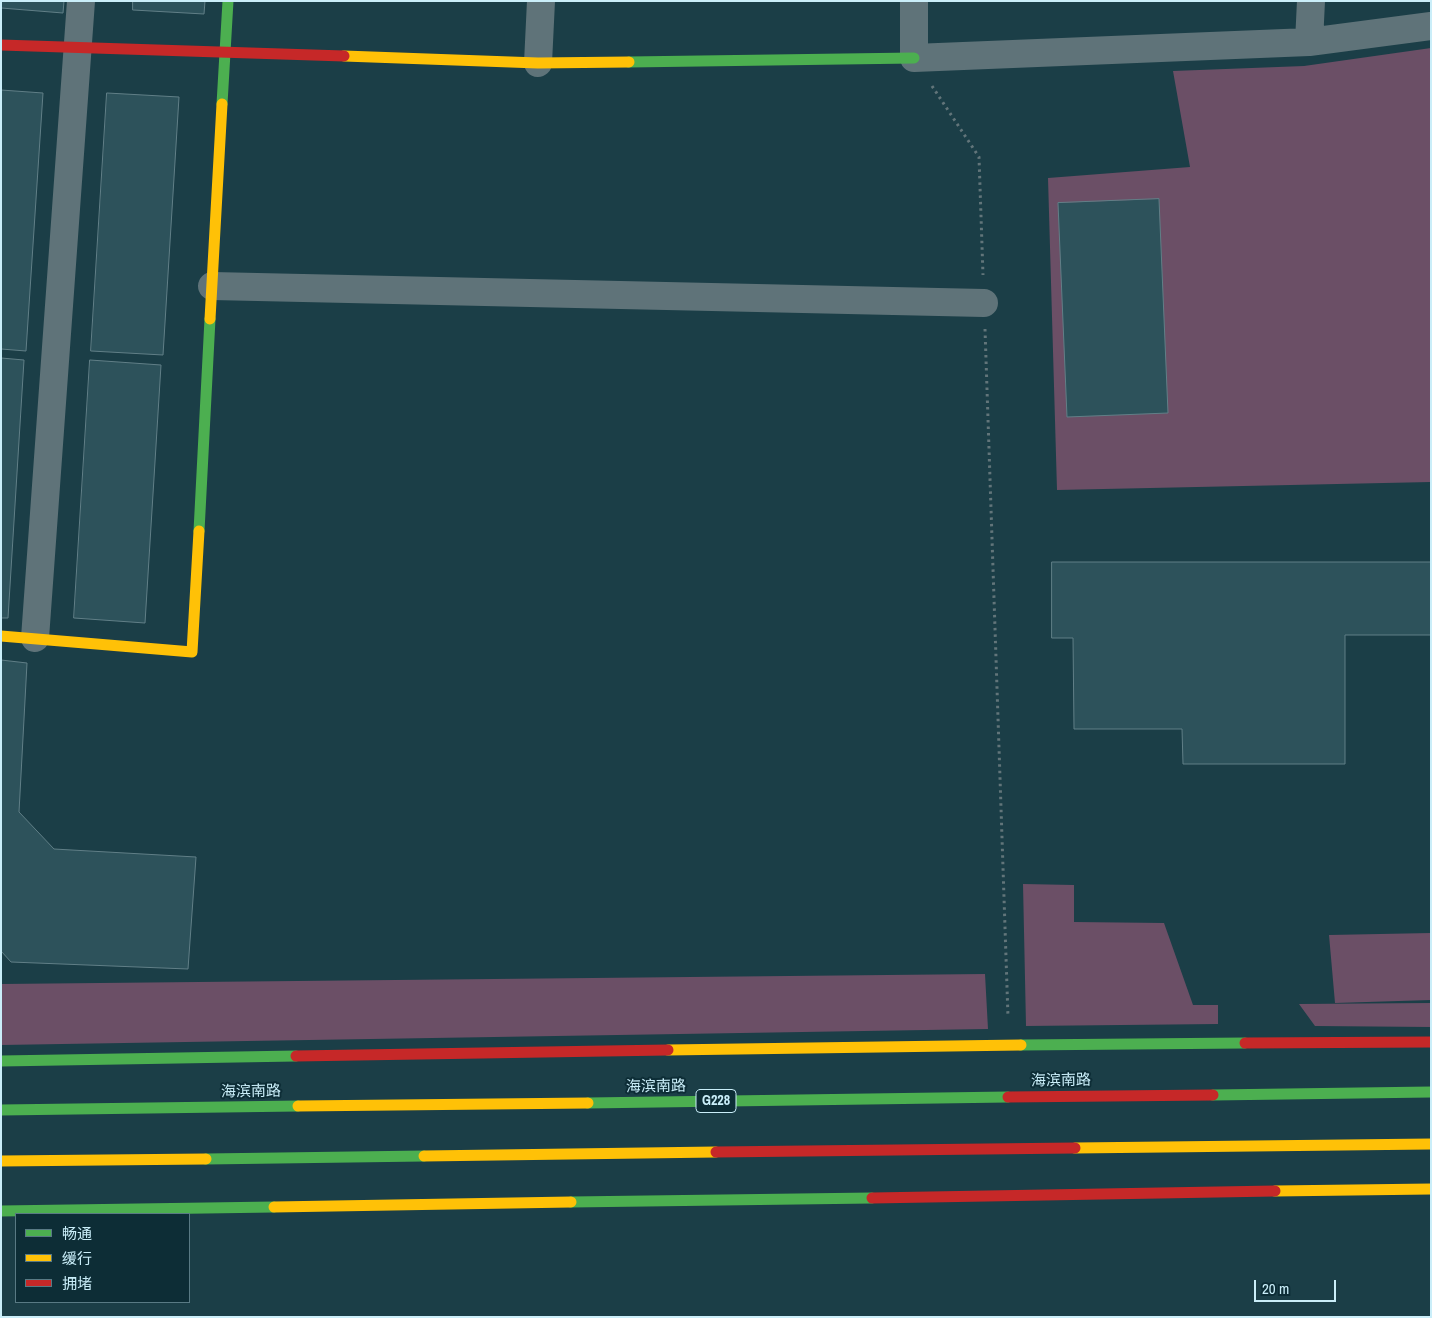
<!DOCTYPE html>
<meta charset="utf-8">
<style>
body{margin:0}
#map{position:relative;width:1432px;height:1318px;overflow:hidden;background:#1b3e47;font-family:"Archivo Narrow","Noto Sans SC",sans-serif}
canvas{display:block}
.frame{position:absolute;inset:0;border:2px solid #caeef9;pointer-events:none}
.legend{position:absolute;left:15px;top:1213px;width:175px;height:90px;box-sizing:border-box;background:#0d2d36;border:1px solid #597a84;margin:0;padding:6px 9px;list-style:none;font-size:15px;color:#caeef9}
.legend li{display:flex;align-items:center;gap:10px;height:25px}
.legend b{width:25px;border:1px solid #597a84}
.scale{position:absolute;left:1254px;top:1280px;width:82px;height:22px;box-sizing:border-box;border:2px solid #caeef9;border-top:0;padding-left:6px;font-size:15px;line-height:18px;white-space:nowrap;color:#caeef9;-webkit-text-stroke:4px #0d2d36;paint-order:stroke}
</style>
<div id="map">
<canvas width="1432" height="1318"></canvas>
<div class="frame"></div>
<ul class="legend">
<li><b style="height:6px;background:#4caf50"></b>畅通</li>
<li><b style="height:6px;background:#ffc107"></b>缓行</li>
<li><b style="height:6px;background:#c62828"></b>拥堵</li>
</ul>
<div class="scale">20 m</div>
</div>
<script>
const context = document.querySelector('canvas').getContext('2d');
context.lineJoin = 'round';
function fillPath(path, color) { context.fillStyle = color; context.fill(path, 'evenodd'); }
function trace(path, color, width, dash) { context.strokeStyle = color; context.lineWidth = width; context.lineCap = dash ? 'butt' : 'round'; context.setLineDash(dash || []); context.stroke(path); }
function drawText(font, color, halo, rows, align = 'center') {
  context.font = font + ' "Archivo Narrow","Noto Sans SC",sans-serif'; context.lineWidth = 4; context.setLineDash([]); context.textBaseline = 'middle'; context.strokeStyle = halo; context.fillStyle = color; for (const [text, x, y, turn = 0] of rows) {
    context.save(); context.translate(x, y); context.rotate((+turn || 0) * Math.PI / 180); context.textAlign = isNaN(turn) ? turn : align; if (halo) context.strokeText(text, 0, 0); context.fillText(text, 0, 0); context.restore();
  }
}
fillPath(new Path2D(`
 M 1431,48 L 1431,482 L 1057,490 L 1048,178 L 1190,167 L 1173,71 L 1304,66 Z
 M 1023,884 L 1074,885 L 1074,922 L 1164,923 L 1193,1005 L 1218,1005 L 1218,1024 L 1026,1026 Z
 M 1431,933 L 1431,1000 L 1335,1003 L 1329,935 Z
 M 985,974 L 988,1029 L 1,1045 L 1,984 Z
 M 1431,1003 L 1431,1027 L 1315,1026 L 1299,1004 Z`), '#6b4f66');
const building = new Path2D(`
 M 1,1 L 64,1 L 63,13 L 1,8 Z
 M 133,1 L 205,1 L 204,14 L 133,10 Z
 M 1,90 L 43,93 L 26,351 L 1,349 Z
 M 107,93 L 179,97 L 163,355 L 91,351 Z
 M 1159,199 L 1168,413 L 1067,417 L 1058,203 Z
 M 1,358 L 24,360 L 8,618 L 1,618 Z
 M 90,360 L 161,365 L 145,623 L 74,618 Z
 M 1052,562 L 1431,562 L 1431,635 L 1345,635 L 1345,764 L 1183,764 L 1182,729 L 1074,729 L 1073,638 L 1052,638 Z
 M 1,660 L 27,663 L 19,812 L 54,849 L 196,857 L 188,969 L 11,962 L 1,951 Z`);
fillPath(building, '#2d525b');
trace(building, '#617f87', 1);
trace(new Path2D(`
 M 932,86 L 979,157 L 983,275
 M 985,329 L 1008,1017`), '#62757a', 3, [2.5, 4]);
trace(new Path2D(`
 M 914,1 L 914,58 L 1309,42 L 1431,26
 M 1309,42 L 1311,1
 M 538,63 L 541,1
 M 212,286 L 984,303
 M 35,638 L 81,1`), '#5f7379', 28);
trace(new Path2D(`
 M 629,62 L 914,58
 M 222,104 L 228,1
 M 199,531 L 210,319
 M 1021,1045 L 1245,1043
 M 1,1061 L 296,1056
 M 1213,1095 L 1431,1092
 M 588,1103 L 1008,1097
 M 1,1110 L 298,1106
 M 206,1159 L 424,1156
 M 571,1202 L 872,1198
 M 1,1211 L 274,1207`), '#4caf50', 11);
trace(new Path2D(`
 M 344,56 L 538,63 L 629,62
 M 210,319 L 222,104
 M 1,636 L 192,652 L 199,531
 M 668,1050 L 1021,1045
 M 298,1106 L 588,1103
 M 1075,1148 L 1431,1144
 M 424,1156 L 716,1152
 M 1,1161 L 206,1159
 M 1275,1191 L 1431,1189
 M 274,1207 L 571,1202`), '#ffc107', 11);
trace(new Path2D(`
 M 1,45 L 344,56
 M 1245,1043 L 1431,1042
 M 296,1056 L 668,1050
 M 1008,1097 L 1213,1095
 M 716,1152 L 1075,1148
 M 872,1198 L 1275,1191`), '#c62828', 11);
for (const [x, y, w] of [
 [716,1101,40]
]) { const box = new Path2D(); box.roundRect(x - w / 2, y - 11.5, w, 23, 4); context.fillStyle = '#0d2d36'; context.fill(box); trace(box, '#caeef9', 1); }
drawText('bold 14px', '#caeef9', null, [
 ["G228",716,1101]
]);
drawText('15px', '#caeef9', '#0d2d36', [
 ["海滨南路",1061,1081,-1],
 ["海滨南路",656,1087,-1],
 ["海滨南路",251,1092,-1]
]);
</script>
